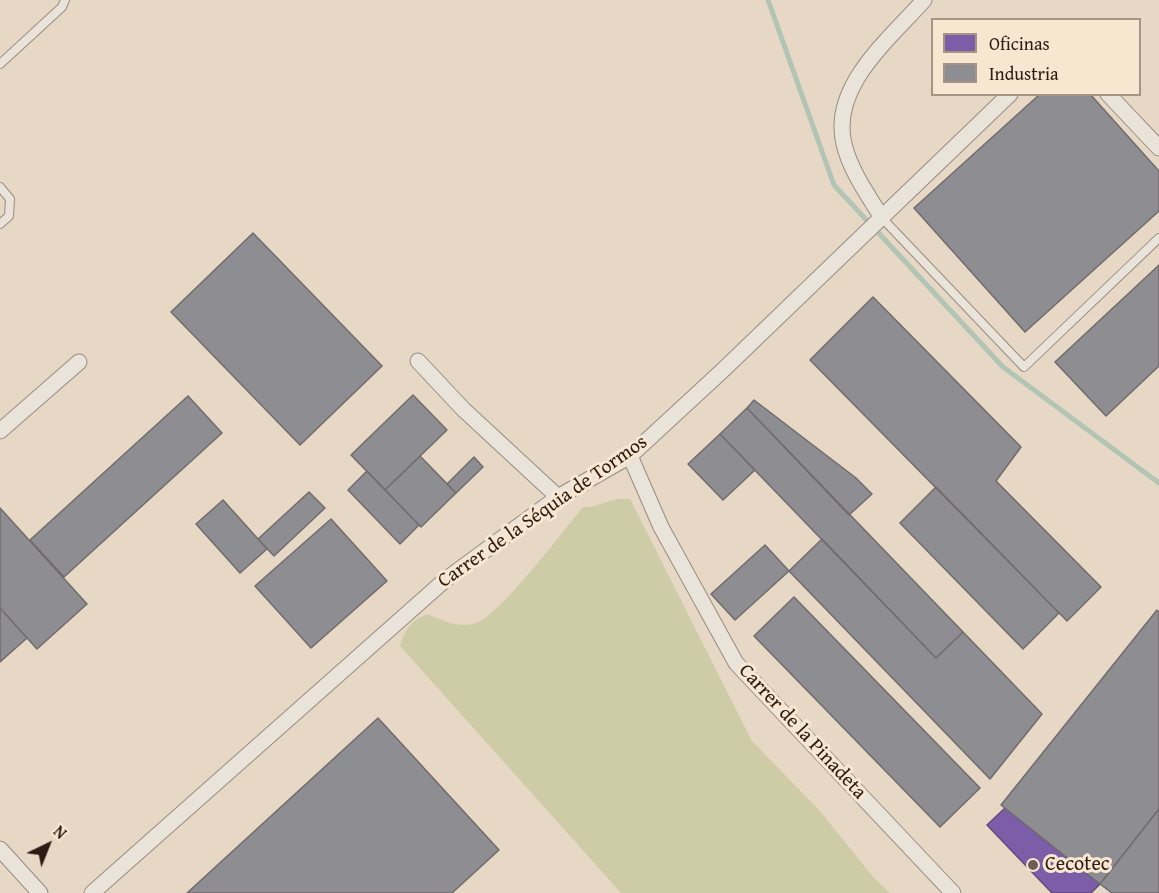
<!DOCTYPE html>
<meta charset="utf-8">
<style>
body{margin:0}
#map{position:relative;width:1159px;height:893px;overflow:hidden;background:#e6d8c5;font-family:"Gentium Book Plus",serif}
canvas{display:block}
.legend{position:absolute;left:931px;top:18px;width:210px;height:78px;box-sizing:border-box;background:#f8e7d0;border:2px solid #a69585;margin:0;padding:8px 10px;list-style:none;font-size:18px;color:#2c1b14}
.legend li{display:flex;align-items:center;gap:12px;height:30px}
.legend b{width:30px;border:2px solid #a69585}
.north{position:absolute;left:18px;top:815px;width:60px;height:60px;-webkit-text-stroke:4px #f8e7d0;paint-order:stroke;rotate:43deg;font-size:16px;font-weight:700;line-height:24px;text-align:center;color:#2c1b14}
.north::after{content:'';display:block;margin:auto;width:21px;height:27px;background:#2c1b14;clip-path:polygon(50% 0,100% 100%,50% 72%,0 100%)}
</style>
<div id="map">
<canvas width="1159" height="893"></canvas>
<ul class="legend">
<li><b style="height:16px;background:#7b5ea7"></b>Oficinas</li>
<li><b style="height:16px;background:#8d8d92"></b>Industria</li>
</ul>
<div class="north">N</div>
</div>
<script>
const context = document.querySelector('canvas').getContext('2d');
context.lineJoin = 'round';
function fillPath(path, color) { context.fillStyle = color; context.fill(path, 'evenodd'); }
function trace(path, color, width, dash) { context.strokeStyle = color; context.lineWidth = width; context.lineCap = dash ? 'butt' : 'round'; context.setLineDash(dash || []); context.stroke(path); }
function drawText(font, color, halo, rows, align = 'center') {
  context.font = font + ' "Gentium Book Plus",serif'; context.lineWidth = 6; context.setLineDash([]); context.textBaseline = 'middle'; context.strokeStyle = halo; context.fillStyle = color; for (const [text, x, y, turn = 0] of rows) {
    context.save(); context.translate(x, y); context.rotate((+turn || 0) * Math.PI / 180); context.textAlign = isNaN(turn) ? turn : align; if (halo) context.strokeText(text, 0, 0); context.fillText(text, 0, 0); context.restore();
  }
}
fillPath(new Path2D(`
 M 617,499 L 630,499 L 752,741 L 819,810 L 874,878 L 890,893 L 621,893 L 400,646 C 405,630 411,620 427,614 C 441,620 461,629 476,623 C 501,614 563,531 583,507 L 591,507 Z`), '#cecba7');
const offices = new Path2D(`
 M 1005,808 L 1100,884 L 1091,893 L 1052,893 L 987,825 Z`);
fillPath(offices, '#7b5ea7');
trace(offices, '#634a7b', 1.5);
const industry = new Path2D(`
 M 1040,94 L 1090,94 L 1159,171 L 1159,211 L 1025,332 L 914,208 Z
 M 253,233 L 382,366 L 300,445 L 171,312 Z
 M 1159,265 L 1159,366 L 1106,416 L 1055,362 Z
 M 873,297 L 1021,447 L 996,481 L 1101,587 L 1067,621 L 810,360 Z
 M 413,395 L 447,430 L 385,490 L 351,455 Z
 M 188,396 L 222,433 L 64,577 L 30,540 Z
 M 754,400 L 856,478 L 872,494 L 849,515 L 747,408 Z
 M 747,408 L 963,632 L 936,658 L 720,434 Z
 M 720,434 L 755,470 L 723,500 L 688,464 Z
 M 420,456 L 456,493 L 421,527 L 385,490 Z
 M 474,457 L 483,467 L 456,493 L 447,484 Z
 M 367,471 L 419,525 L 400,544 L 348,490 Z
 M 936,487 L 1059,613 L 1023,649 L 900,523 Z
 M 309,492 L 325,508 L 274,556 L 258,539 Z
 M 223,500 L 267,549 L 240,573 L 196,524 Z
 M 0,508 L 87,604 L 37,649 L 0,608 Z
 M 331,519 L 387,581 L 311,648 L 255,586 Z
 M 822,539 L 936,658 L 963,632 L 1042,714 L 990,779 L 789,571 Z
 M 765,545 L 789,571 L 735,620 L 711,594 Z
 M 794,597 L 980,788 L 940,827 L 754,636 Z
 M 0,608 L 27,638 L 0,662 Z
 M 1157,610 L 1159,612 L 1159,809 L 1100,884 L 1001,805 Z
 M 378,718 L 499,850 L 452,893 L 187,893 Z
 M 1159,809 L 1159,893 L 1112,893 L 1100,884 Z`);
fillPath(industry, '#8d8d92');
trace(industry, '#706b6c', 1.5);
trace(new Path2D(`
 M 768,0 L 834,185 L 1003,367 L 1159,483`), '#b2c4b4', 5);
const lane = new Path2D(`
 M 0,64 L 62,7 L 65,0
 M 0,187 L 10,199 L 9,216 L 0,224
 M 882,218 L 1024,367 L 1159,238`);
const street = new Path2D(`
 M 1108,94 L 1159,148
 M 882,218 C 868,195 850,170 844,144 C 830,86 890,39 924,0
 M 418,361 L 463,409 L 558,497
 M 0,431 L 79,362
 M 630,456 L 661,527 L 736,663 L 953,893
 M 0,849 L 40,893
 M 92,893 L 445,580 L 558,497 L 630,456 L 722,371 L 1010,94`);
trace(lane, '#958c80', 10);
trace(street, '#958c80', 17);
trace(lane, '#eae3d9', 8);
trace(street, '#eae3d9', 15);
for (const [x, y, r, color] of [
 [1033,865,6,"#6d5d52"]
]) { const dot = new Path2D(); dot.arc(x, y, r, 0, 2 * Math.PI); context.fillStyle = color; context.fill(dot); trace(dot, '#f8e7d0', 2); }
drawText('20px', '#2c1b14', '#f8e7d0', [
 ["Carrer de la Séquia de Tormos",543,512,-35],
 ["Carrer de la Pinadeta",802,732,47]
]);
drawText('20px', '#2c1b14', '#f8e7d0', [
 ["Cecotec",1045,865]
], 'left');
</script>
